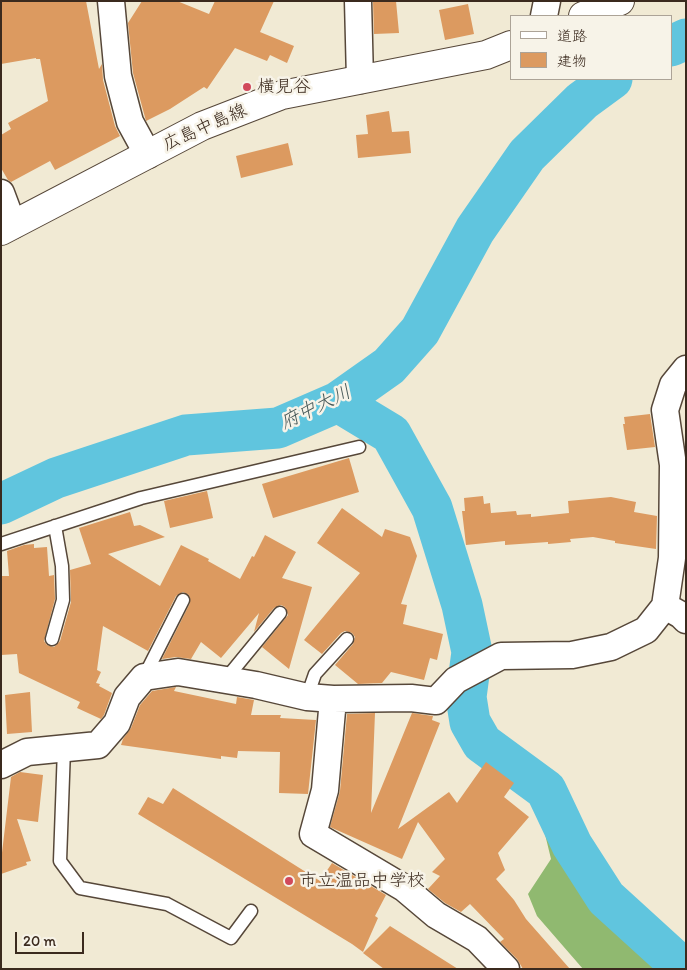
<!DOCTYPE html>
<meta charset="utf-8">
<style>
body{margin:0}
#map{position:relative;width:687px;height:970px;overflow:hidden;background:#f1ead4;font-family:Itim,"Klee One",sans-serif}
canvas{display:block}
.frame{position:absolute;inset:0;border:2px solid #3b2a1e;pointer-events:none}
.legend{position:absolute;left:510px;top:15px;width:162px;height:65px;box-sizing:border-box;background:#f7f3e8;border:1px solid #aca397;margin:0;padding:6px 9px;list-style:none;font-size:15px;color:#3b2a1e}
.legend li{display:flex;align-items:center;gap:10px;height:25px}
.legend b{width:25px;border:1px solid #aca397}
.scale{position:absolute;left:15px;top:932px;width:69px;height:22px;box-sizing:border-box;border:2px solid #3b2a1e;border-top:0;padding-left:6px;font-size:15px;line-height:18px;white-space:nowrap;color:#3b2a1e;-webkit-text-stroke:4px #f7f3e8;paint-order:stroke}
</style>
<div id="map">
<canvas width="687" height="970"></canvas>
<div class="frame"></div>
<ul class="legend">
<li><b style="height:6px;background:#fff"></b>道路</li>
<li><b style="height:14px;background:#dc9a60"></b>建物</li>
</ul>
<div class="scale">20 m</div>
</div>
<script>
const context = document.querySelector('canvas').getContext('2d');
context.lineJoin = 'round';
function fillPath(path, color) { context.fillStyle = color; context.fill(path, 'evenodd'); }
function trace(path, color, width, dash) { context.strokeStyle = color; context.lineWidth = width; context.lineCap = dash ? 'butt' : 'round'; context.setLineDash(dash || []); context.stroke(path); }
function drawText(font, color, halo, rows, align = 'center') {
  context.font = font + ' Itim,"Klee One",sans-serif'; context.lineWidth = 5; context.setLineDash([]); context.textBaseline = 'middle'; context.strokeStyle = halo; context.fillStyle = color; for (const [text, x, y, turn = 0] of rows) {
    context.save(); context.translate(x, y); context.rotate((+turn || 0) * Math.PI / 180); context.textAlign = isNaN(turn) ? turn : align; if (halo) context.strokeText(text, 0, 0); context.fillText(text, 0, 0); context.restore();
  }
}
fillPath(new Path2D(`
 M 559,821 L 589,849 L 613,893 L 686,948 L 686,969 L 583,969 L 537,916 L 528,894 L 551,859 L 544,830 Z`), '#90b970');
trace(new Path2D(`
 M 671,46 L 686,39
 M 338,402 L 391,434 L 432,508 L 462,605 L 472,652 L 466,697 L 470,722 L 482,743 L 546,790 L 572,845 L 606,898 L 684,969
 M 1,504 L 56,478 L 186,435 L 278,428 L 338,402 L 389,366 L 420,331 L 475,230 L 527,155 L 582,101 L 612,79`), '#60c5de', 41);
fillPath(new Path2D(`
 M 1,1 L 86,1 L 99,69 L 102,64 L 103,80 L 115,126 L 120,136 L 55,170 L 50,161 L 11,182 L 8,180 L 1,168 L 1,135 L 11,129 L 8,123 L 48,101 L 40,59 L 36,59 L 36,58 L 1,64 Z
 M 142,1 L 177,1 L 209,14 L 215,1 L 274,1 L 260,32 L 294,46 L 287,63 L 270,55 L 267,61 L 235,48 L 207,89 L 204,87 L 170,109 L 146,121 L 133,73 L 128,23 Z
 M 373,1 L 396,1 L 399,33 L 374,34 Z
 M 468,4 L 474,34 L 445,40 L 439,10 Z
 M 389,111 L 392,132 L 409,131 L 411,153 L 358,158 L 356,135 L 368,134 L 366,115 Z
 M 288,143 L 293,165 L 241,178 L 236,156 Z
 M 650,414 L 655,447 L 627,450 L 623,424 L 625,424 L 624,417 Z
 M 349,458 L 359,492 L 273,518 L 262,484 Z
 M 207,491 L 213,518 L 170,528 L 164,501 Z
 M 483,496 L 484,504 L 490,503 L 491,513 L 516,511 L 517,515 L 531,514 L 531,517 L 569,513 L 568,501 L 611,497 L 636,502 L 634,512 L 657,516 L 656,549 L 615,543 L 615,541 L 593,537 L 570,539 L 571,542 L 548,544 L 548,542 L 505,545 L 505,541 L 466,545 L 462,511 L 465,511 L 464,498 Z
 M 342,508 L 382,537 L 385,529 L 410,537 L 417,556 L 401,604 L 407,605 L 403,624 L 443,634 L 437,660 L 430,658 L 424,680 L 391,672 L 382,683 L 358,684 L 335,665 L 353,644 L 355,637 L 352,633 L 345,631 L 341,633 L 322,654 L 304,640 L 360,573 L 317,543 Z
 M 130,512 L 134,526 L 140,525 L 165,537 L 108,554 L 160,586 L 181,545 L 209,559 L 208,561 L 240,579 L 252,556 L 254,557 L 265,535 L 296,552 L 282,578 L 312,587 L 289,669 L 262,647 L 288,615 L 285,607 L 281,605 L 274,608 L 254,632 L 259,613 L 221,658 L 201,642 L 191,659 L 176,657 L 162,659 L 190,603 L 189,595 L 183,592 L 176,596 L 148,651 L 103,626 L 97,670 L 101,672 L 96,683 L 100,684 L 99,686 L 112,693 L 104,715 L 101,719 L 77,708 L 80,702 L 19,673 L 17,654 L 1,655 L 1,576 L 9,576 L 7,551 L 24,545 L 34,544 L 34,548 L 47,547 L 49,576 L 54,575 L 55,599 L 44,641 L 47,645 L 54,647 L 60,641 L 71,602 L 70,570 L 91,564 L 79,528 Z
 M 176,687 L 174,691 L 236,704 L 237,697 L 254,700 L 251,715 L 281,715 L 280,718 L 316,720 L 308,794 L 279,793 L 280,752 L 238,751 L 237,758 L 221,756 L 221,759 L 121,745 L 123,739 L 131,728 L 140,705 L 152,691 Z
 M 30,692 L 32,732 L 7,734 L 5,695 Z
 M 375,713 L 371,813 L 412,713 L 433,716 L 432,720 L 440,723 L 398,829 L 449,792 L 457,803 L 486,762 L 514,783 L 504,797 L 529,817 L 498,853 L 505,870 L 496,879 L 514,900 L 526,919 L 570,969 L 523,969 L 517,959 L 500,942 L 504,939 L 470,904 L 461,912 L 445,903 L 428,889 L 440,876 L 432,872 L 445,859 L 418,822 L 402,859 L 330,827 L 340,791 L 347,714 Z
 M 20,772 L 43,775 L 38,822 L 17,819 L 31,861 L 26,862 L 27,865 L 1,874 L 1,861 L 11,777 Z
 M 173,788 L 320,881 L 332,863 L 386,895 L 375,916 L 378,918 L 363,952 L 352,944 L 138,814 L 148,797 L 163,804 Z
 M 390,926 L 458,969 L 384,969 L 363,953 Z`), '#dc9a60');
const lane = new Path2D(`
 M 1,544 L 141,498 L 359,447
 M 52,639 L 63,600 L 62,566 L 55,526
 M 144,677 L 183,600
 M 225,680 L 280,613
 M 307,697 L 315,674 L 347,639
 M 64,748 L 60,861 L 80,888 L 167,904 L 231,938 L 251,911`);
const street = new Path2D(`
 M 111,1 L 118,76 L 130,122 L 148,155
 M 358,1 L 360,80
 M 544,16 L 547,1
 M 1,193 L 13,225
 M 665,606 L 681,615 L 686,620
 M 333,699 L 325,790 L 313,834 L 404,888 L 436,915 L 477,939 L 506,969
 M 1,765 L 27,752 L 98,745 L 117,723 L 127,697 L 144,677 L 178,672 L 256,685 L 307,697 L 333,699 L 411,698 L 436,701 L 456,680 L 501,656 L 572,655 L 611,647 L 646,630 L 665,606 L 672,558 L 673,465 L 665,410 L 673,385 L 686,369`);
const primary = new Path2D(`
 M 583,16 L 620,1
 M 1,231 L 202,126 L 282,95 L 486,55 L 511,45`);
trace(lane, '#564739', 15);
trace(street, '#564739', 29);
trace(primary, '#564739', 30);
trace(lane, '#fff', 12);
trace(street, '#fff', 26);
trace(primary, '#fff', 28);
for (const [x, y, r, color] of [
 [247,87,5,"#d1495b"],
 [289,881,5,"#d1495b"]
]) { const dot = new Path2D(); dot.arc(x, y, r, 0, 2 * Math.PI); context.fillStyle = color; context.fill(dot); trace(dot, '#f7f3e8', 2); }
drawText('18px', '#3b2a1e', '#f7f3e8', [
 ["横見谷",257,87],
 ["市立温品中学校",299,881]
], 'left');
drawText('18px', '#3b2a1e', '#f7f3e8', [
 ["広島中島線",205,128,-24]
]);
drawText('italic 19px', '#465858', '#f7f3e8', [
 ["府中大川",316,408,-26]
]);
</script>
